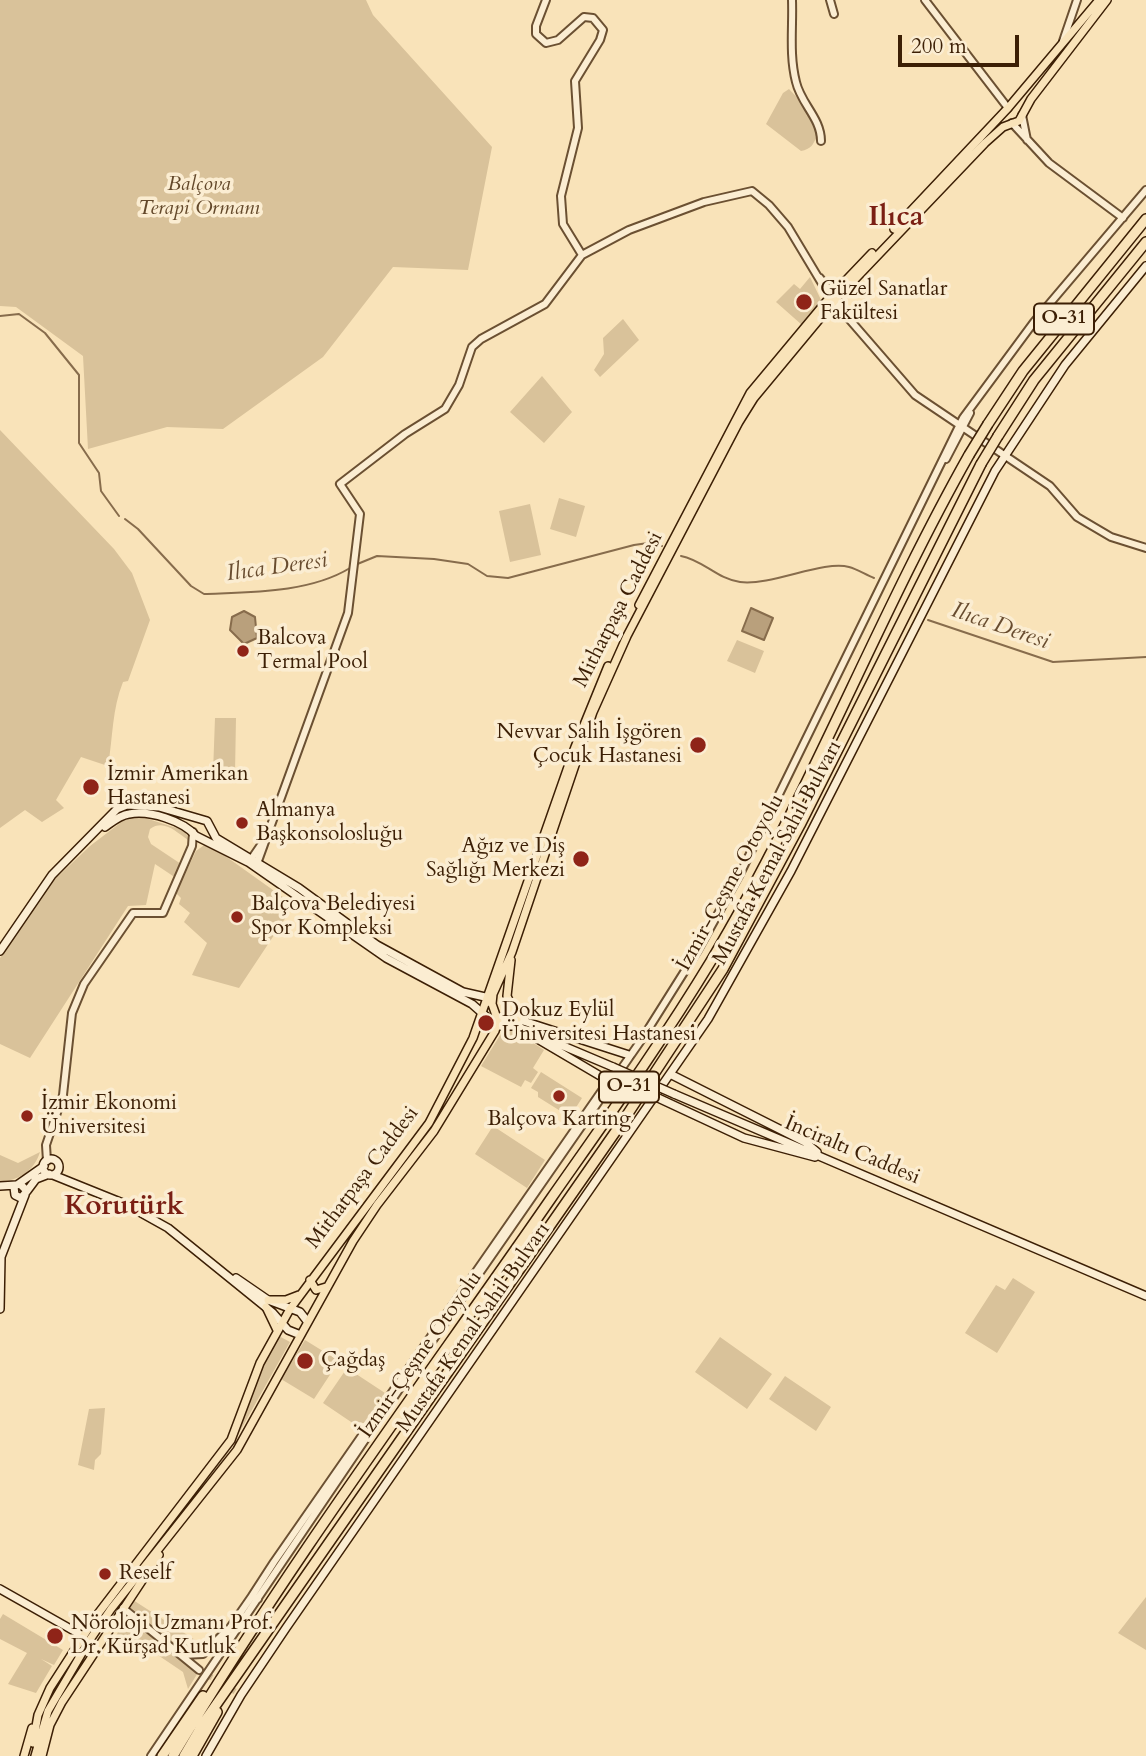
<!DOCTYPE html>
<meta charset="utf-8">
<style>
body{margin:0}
#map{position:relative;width:1146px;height:1756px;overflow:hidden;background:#f9e3b9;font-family:Cardo,serif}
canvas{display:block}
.scale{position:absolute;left:898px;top:35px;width:121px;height:32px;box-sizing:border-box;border:4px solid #3c1f05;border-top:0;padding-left:9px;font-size:21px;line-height:24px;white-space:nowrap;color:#3c1f05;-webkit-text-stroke:5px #fbedd2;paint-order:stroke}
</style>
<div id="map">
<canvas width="1146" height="1756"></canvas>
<div class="scale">200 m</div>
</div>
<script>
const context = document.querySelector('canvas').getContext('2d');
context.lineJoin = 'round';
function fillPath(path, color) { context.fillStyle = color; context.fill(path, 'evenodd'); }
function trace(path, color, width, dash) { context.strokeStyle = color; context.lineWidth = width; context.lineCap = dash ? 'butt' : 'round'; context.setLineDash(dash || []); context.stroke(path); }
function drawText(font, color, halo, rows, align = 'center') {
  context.font = font + ' Cardo,serif'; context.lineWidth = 7; context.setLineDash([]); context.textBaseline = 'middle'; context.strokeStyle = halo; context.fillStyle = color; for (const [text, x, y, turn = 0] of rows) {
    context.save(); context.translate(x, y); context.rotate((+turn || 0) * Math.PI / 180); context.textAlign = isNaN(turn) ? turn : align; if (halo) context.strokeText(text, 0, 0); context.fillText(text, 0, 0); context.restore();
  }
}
fillPath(new Path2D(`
 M 0,0 L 366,0 L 373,15 L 492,147 L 468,270 L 393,267 L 323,357 L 223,429 L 167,427 L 88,449 L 83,356 L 16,307 L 0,306 Z
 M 789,89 L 807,108 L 817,136 C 813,145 811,149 801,151 L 766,124 L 783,93 Z
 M 810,277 L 822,302 L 802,325 L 776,302 L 794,284 L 800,289 Z
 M 623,319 L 639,340 L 600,377 L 594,370 L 604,354 L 603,338 Z
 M 542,376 L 572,412 L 544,443 L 510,412 Z
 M 0,430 L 114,549 L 132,573 L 150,620 L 128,681 L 123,682 C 112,709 113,737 108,766 L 81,757 L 56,800 L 64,808 L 42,822 L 25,810 L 0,828 Z
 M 559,498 L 585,506 L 576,537 L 550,529 Z
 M 530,504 L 541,555 L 510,562 L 499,511 Z
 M 737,640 L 764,651 L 755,673 L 727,661 Z
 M 215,718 L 236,718 L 235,773 L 213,773 Z
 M 128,817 L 142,817 L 186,831 L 188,840 C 176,832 164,819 150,829 L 148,837 L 151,844 L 181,864 L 176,878 L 155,864 L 146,905 L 128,906 L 30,1058 L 0,1044 L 0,958 L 52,882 L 90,846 Z
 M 207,843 L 294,905 L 239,988 L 192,975 L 207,943 L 184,922 L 190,913 L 179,904 L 181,898 L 176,893 L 196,851 Z
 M 507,1030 L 515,1031 L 544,1050 L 533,1068 L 538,1072 L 531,1083 L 525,1080 L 521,1087 L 481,1066 L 502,1032 Z
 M 541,1072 L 582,1098 L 570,1117 L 538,1097 L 538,1092 L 531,1088 Z
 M 493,1126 L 545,1160 L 527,1188 L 475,1154 Z
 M 40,1152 C 34,1171 19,1181 0,1181 L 0,1155 L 18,1163 Z
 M 1013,1278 L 1035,1292 L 997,1353 L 965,1333 L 996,1285 L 1005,1290 Z
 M 277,1335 L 290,1342 L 221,1465 L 96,1627 L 156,1539 L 227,1451 L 237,1433 L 250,1395 Z
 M 720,1337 L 772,1374 L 747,1409 L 695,1372 Z
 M 305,1340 L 339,1361 L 314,1399 L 281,1379 Z
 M 347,1368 L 385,1393 L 366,1422 L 357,1426 L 323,1403 Z
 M 785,1376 L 831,1407 L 816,1431 L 769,1399 Z
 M 105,1408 L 101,1454 L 95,1460 L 94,1470 L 78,1465 L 89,1409 Z
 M 1146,1597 L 1146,1650 L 1118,1633 Z
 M 133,1600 L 203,1645 L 196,1650 L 182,1650 L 130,1607 Z
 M 3,1614 L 63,1650 L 54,1665 L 41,1659 L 52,1666 L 36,1693 L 8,1684 L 27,1653 L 0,1639 L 0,1619 Z
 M 130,1621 L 199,1671 L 188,1689 L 183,1672 L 137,1641 L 115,1637 L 124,1623 Z`), '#d9c29a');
const water = new Path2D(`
 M 751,608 L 773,618 L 764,640 L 742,631 Z
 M 244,611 L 255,617 L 257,638 L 244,644 L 230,630 L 232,617 Z`);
fillPath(water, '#b9a07c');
trace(water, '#876c4c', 2);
trace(new Path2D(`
 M 0,316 L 19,314 L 45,333 L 79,375 L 79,443 L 99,473 L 101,491 L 119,516
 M 125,519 L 138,529 L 191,586 L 204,594 C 251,592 309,593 350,568
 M 681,556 C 703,560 717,579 740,582 C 772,586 823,560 849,567 C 857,569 866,575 874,578
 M 355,565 L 377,556 L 434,559 L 468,564 L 487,576 L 508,578 L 634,545 L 648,543 L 662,546
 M 928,620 L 1053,662 L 1146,657`), '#876c4c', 2);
trace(new Path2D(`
 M 199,1670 L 241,1695`), '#d3bc95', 6, [6, 3]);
const tertiary = new Path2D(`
 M 546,0 L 536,26 L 536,34 L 546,43 L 558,40 L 584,17 L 593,18 L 603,30 L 600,40 L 575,81 L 578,128 L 561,196 L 563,224 L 582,255
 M 792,0 C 793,27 789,55 796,82 C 801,104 821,118 821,141
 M 830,0 L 834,14
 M 925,0 L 1008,108
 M 1063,41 L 1077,0
 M 1022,115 L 1027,140
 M 1012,123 L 1049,163 L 1123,218
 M 820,278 L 845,311
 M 946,459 L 970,413
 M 252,858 L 263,842
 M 258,861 L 348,613 L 360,514 L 340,484 L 405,434 L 445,409 L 459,385 L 472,347 L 481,339 L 545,304 L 582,255 L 629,230 L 704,202 L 752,191 L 769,205 L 788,227 L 830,297 L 915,395 L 1050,486 L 1077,517 L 1111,537 L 1146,548
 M 47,1161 L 46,1145 L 63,1095 L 72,1013 L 84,984 L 133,913 L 163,913 L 192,846 L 193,832
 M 258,1599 L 252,1596 L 274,1562 L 603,1089
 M 123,1608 L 199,1670
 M 220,1650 L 227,1632 L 252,1596
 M 182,1655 L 203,1654 L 225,1632
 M 151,1756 L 417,1363 L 642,1039 L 698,950 L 740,874 L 963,418 L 1034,322 L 1146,190`);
const secondary = new Path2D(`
 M 105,827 C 112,822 120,815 129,814 C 150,810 183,821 196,836 L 248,862 L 386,958 L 472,1004 L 497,1026 L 516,1026 L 613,1067
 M 0,951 L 52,875 L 117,809 L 127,805 L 159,807 L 207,821 L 216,838 L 299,888 L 377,945 L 463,992 L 485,997 L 489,1002
 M 496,1016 L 502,1020 L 517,1019 L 629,1055
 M 529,1034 L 602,1077 L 615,1077
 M 672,1075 L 805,1142 L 817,1152
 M 674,1094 L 1146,1296
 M 656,1097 L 744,1138 L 815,1157
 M43 1167a8 8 0 1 1 16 0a8 8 0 1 1-16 0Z
 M 53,1175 L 125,1204 L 168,1228 L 273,1313 L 288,1330 L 298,1334
 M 20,1184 L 27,1191 L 21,1198 L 15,1195 L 14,1187 L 44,1166
 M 0,1186 L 16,1185
 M 27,1191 L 36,1179 L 49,1174
 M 236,1278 L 268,1300 L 300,1312 L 307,1321
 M 0,1309 L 1,1257 L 25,1195
 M 0,1589 L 83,1636
 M 206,1756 L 241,1695 L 286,1628 L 708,1019 L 791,871 L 995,471 L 1065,365 L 1146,266`);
const primary = new Path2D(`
 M 894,229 L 1008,108 L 1099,0
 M 639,605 L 750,393 L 830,297 L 872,253
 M 511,960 L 507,996 L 517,1019
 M 310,1280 L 316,1290 L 326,1287
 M 268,1300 L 286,1300 L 299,1295
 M 266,1307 L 277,1330
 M 33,1743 L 38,1715 L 50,1688 L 97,1615 L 231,1440 L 260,1363 L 290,1309 L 429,1123 L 473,1038 L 575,747 L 608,666
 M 24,1756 L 32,1728
 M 35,1756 L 48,1711 L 89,1641 L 111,1609 L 237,1450 L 353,1241 L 377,1205 L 434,1131 L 495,1031 L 498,1021 L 492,1004 L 493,994 L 512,952 L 593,712 L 627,636 L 739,422 L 754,398 L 837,298 L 985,143 L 1003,127 L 1019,121 L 1031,99 L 1107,0
 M 42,1756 L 50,1725 L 62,1702 L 159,1555`);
const motorway = new Path2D(`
 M 988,424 L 1023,371 L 1146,219
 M 998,436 L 1034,380 L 1146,242
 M 162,1756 L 203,1696
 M 173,1756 C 289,1563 424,1382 552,1197 C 606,1120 662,1042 711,961 C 808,799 876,620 969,455
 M 184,1756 L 204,1722 L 625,1118 L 723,969 L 800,825 L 981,464
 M 192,1756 L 217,1712`);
trace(tertiary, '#6b5032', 10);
trace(secondary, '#3c1f05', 10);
trace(primary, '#3c1f05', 10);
trace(motorway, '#3c1f05', 12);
trace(tertiary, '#fbedd2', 6);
trace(secondary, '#fbedd2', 7);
trace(primary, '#f9e3b9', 7);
trace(motorway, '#f9e3b9', 9);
const secondaryBridge = new Path2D(`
 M 613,1067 L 674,1094`);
const motorwayBridge = new Path2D(`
 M 969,455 L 988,424
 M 981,464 L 998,436`);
trace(secondaryBridge, '#3c1f05', 10, []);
trace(motorwayBridge, '#3c1f05', 12, []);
trace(secondaryBridge, '#fbedd2', 7);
trace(motorwayBridge, '#f9e3b9', 9);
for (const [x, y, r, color] of [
 [804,302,9,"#8f2418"],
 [243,651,7,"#8f2418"],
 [698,745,9,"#8f2418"],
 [91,787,9,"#8f2418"],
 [242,823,7,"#8f2418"],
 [581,859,9,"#8f2418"],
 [237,917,7,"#8f2418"],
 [486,1023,9,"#8f2418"],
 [559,1096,7,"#8f2418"],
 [27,1116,7,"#8f2418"],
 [305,1361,9,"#8f2418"],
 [105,1574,7,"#8f2418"],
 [55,1636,9,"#8f2418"]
]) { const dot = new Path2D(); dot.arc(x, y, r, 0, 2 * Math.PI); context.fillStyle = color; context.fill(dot); trace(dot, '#fbedd2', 2.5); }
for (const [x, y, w] of [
 [1064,319,60],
 [629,1087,60]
]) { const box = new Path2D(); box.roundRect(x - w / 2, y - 15.5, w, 31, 5); context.fillStyle = '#fbedd2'; context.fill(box); trace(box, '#3c1f05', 2); }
drawText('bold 19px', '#3c1f05', null, [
 ["O-31",1064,319],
 ["O-31",629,1087]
]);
drawText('italic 21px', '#63482a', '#fbedd2', [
 ["Balçova",199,185],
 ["Terapi Ormanı",199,209]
]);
drawText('21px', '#3c1f05', '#fbedd2', [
 ["Güzel Sanatlar",820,290],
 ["Fakültesi",820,314],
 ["Balcova",257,639],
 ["Termal Pool",257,663],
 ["Nevvar Salih İşgören",682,733,"right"],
 ["Çocuk Hastanesi",682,757,"right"],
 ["İzmir Amerikan",107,775],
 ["Hastanesi",107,799],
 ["Almanya",256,811],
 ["Başkonsolosluğu",256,835],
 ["Ağız ve Diş",565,847,"right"],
 ["Sağlığı Merkezi",565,871,"right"],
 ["Balçova Belediyesi",251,905],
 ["Spor Kompleksi",251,929],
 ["Dokuz Eylül",502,1011],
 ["Üniversitesi Hastanesi",502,1035],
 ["İzmir Ekonomi",41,1104],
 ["Üniversitesi",41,1128],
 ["Balçova Karting",559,1120,"center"],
 ["Çağdaş",321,1361],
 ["Reself",119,1574],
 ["Nöroloji Uzmanı Prof.",71,1624],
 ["Dr. Kürşad Kutluk",71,1648]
], 'left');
drawText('21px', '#3c1f05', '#fbedd2', [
 ["Mithatpaşa Caddesi",619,610,-63],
 ["Mustafa Kemal Sahil Bulvarı",778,853,-62],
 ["İzmir-Çeşme Otoyolu",731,883,-61],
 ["İnciraltı Caddesi",852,1151,23],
 ["Mithatpaşa Caddesi",363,1178,-53],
 ["Mustafa Kemal Sahil Bulvarı",474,1328,-55],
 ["İzmir-Çeşme Otoyolu",421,1355,-55]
]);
drawText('italic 23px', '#684c2f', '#fbedd2', [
 ["Ilıca Deresi",277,568,-8],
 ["Ilıca Deresi",1000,627,19]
]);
drawText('bold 28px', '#7a1f14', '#fbedd2', [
 ["Ilıca",896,219],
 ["Korutürk",124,1208]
]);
</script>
